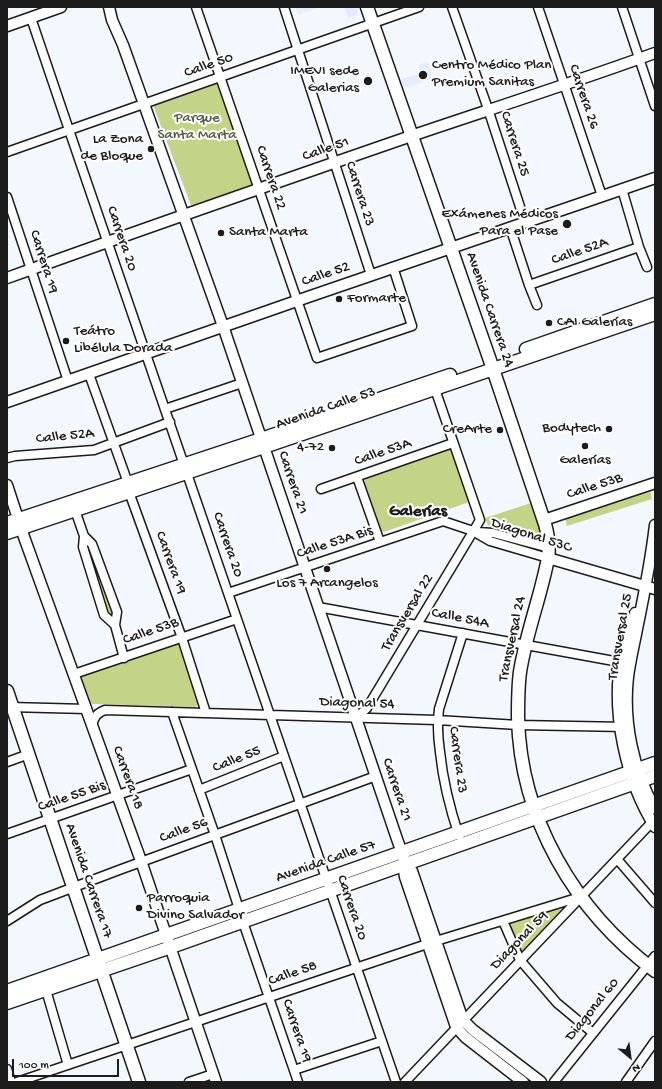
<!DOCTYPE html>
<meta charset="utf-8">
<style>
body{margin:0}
#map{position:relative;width:662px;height:1089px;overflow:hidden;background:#f3f7fe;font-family:"Gochi Hand",sans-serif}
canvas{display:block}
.frame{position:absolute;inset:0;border:8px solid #1c1c1c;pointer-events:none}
.north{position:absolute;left:610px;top:1037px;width:40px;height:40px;-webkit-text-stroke:3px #fff;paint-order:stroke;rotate:151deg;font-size:11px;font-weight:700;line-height:16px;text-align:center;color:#1c1c1c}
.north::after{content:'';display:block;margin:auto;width:14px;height:18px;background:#1c1c1c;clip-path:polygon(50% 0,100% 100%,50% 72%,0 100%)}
.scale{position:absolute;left:12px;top:1059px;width:107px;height:18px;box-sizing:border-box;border:2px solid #1c1c1c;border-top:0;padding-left:5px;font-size:12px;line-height:14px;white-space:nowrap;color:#1c1c1c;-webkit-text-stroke:3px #fff;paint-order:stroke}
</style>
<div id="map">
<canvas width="662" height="1089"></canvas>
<div class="frame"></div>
<div class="north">N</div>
<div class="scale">100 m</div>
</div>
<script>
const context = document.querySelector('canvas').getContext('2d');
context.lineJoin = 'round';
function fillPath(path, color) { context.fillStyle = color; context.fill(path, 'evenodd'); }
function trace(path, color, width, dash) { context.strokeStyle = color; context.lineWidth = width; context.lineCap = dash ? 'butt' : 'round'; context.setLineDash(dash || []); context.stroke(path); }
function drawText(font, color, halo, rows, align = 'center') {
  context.font = font + ' "Gochi Hand",sans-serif'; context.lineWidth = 4; context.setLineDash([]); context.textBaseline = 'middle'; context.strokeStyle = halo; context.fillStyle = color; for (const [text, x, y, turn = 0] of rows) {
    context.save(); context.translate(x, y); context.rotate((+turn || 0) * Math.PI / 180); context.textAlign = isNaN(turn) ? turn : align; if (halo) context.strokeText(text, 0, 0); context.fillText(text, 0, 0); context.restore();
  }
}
fillPath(new Path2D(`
 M 295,7 L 320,7 L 298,15 Z
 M 344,7 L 357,7 L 359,14 L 348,18 Z
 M 428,62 L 433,78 L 402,89 L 399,80 L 421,73 L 418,65 Z`), '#e5edfd');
fillPath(new Path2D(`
 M 217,83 L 254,187 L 192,208 L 153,105 Z
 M 449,449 L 451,449 L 470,500 L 469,502 L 384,532 L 380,530 L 364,482 L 366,478 Z
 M 648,489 L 651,493 L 652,499 L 567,526 L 565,517 Z
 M 531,503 L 541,534 L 537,541 L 488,525 L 485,518 Z
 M 87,546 L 88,546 L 114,614 L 113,617 L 110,616 L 109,614 L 86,549 Z
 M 177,644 L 179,645 L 183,650 L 199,704 L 195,707 L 93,704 L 86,702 L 80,678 L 83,676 Z
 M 318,886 L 319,890 L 181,938 L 180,934 Z
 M 566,904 L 521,953 L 508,923 Z`), '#c3d489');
const minor = new Path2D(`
 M 196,7 L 317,358 L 412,326 L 393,267
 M 284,7 L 371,275
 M 452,7 L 487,106 L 525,222
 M 538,7 L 602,196
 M 622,7 L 655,106
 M 31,18 L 69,130 L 396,1082
 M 7,152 L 419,7
 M 622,189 L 639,247 L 647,267
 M 7,197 L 68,381
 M 510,227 L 529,285 L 537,305
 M 529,285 L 639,247
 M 89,374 L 128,483
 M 165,409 L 242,383
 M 7,458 L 15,456 L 94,450 L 170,422
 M 357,477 L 380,542
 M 321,489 L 453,443
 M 129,492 L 182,638 L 206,713
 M 75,510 L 84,536 L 92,544 L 117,612 L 115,625 L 124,658
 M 478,532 L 493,533 L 549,548
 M 84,536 L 83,547 L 104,615 L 115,625
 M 228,593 L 443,521 L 473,531 L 490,541 L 548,558
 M 318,607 L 625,663
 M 74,674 L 237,619
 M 9,707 L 87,709
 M 172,712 L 215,835 L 239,909
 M 356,718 L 367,708 L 480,520 L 435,389
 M 92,725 C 94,717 97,713 105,710 L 437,720 L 518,725 L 626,727
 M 7,762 L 29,754
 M 199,790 L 284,756
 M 7,834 L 192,769
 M 459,836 C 450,809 443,781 440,752 C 438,738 437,724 439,709 L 463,633
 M 617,859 L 655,903
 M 7,921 L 40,900 L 119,870 L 376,776
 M 503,921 L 520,960 L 557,1003 L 593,1033
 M 243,922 L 298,1082
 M 46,990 L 68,1065
 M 7,1069 L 11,1082
 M 294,1070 L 382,1041
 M 17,1082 L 436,941 L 580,897
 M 189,1082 L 213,1074
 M 405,1082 L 655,819
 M 554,1082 L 655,956
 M 626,1082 L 655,1041`);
const tertiary = new Path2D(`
 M 109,7 L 112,20 L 123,45 L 223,326 L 397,839 L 406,864 L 412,871 L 463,1020 L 473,1030 L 541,1082
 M 7,26 L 61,7
 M 7,278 C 142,229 278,182 414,135 C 494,108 575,82 655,53
 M 7,402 L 305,298 L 655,178
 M 7,485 L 24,537 L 140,858 L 216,1082
 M 544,520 L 655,483
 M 655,525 C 651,560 644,595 637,629 C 634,645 630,661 628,677 C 623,721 633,770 655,809
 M 548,558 L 655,589
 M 635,613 C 630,628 624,643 621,659 C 611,713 626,781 655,827
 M 406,864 L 404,870 L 405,877 L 456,1027 L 465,1037 L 523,1082`);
const secondary = new Path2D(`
 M 367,7 L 493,369 L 545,524 C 548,535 550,546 548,558 C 541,596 526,633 520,672 C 518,687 518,702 518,717 C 520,819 575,911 655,971
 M 526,349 L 655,304
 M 7,523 L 255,441 L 450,375
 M 7,533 L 264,447 L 655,314
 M 7,691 L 139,1082
 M 7,991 L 655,763
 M 7,1003 L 171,947 L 655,776`);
trace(minor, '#1c1c1c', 11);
trace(tertiary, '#1c1c1c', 13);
trace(secondary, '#1c1c1c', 15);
trace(minor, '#fff', 8);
trace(tertiary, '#fff', 10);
trace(secondary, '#fff', 12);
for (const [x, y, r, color] of [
 [423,75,5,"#1c1c1c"],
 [368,81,5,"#1c1c1c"],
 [151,149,4,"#1c1c1c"],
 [567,224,5,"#1c1c1c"],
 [221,233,4,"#1c1c1c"],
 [339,299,4,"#1c1c1c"],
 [549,323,4,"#1c1c1c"],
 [66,341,4,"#1c1c1c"],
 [609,429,4,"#1c1c1c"],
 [500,430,4,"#1c1c1c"],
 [585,446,4,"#1c1c1c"],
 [332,448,4,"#1c1c1c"],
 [327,569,4,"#1c1c1c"],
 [139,908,4,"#1c1c1c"]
]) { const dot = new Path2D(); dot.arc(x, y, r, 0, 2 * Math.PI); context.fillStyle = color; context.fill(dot); trace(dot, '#fff', 1.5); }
drawText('15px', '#1c1c1c', '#fff', [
 ["Calle 50",209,66,-19],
 ["Carrera 26",583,97,71],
 ["Carrera 25",514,144,72],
 ["Calle 51",326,150,-19],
 ["Carrera 22",270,178,71],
 ["Carrera 23",359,194,72],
 ["Carrera 20",121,239,71],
 ["Calle 52A",580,252,-19],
 ["Carrera 19",43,262,72],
 ["Calle 52",326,275,-19],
 ["Avenida Carrera 24",489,310,71],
 ["Avenida Calle 53",326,409,-19],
 ["Calle 52A",65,437,-6],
 ["Calle 53A",383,453,-19],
 ["Carrera 21",292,483,71],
 ["Calle 53B",595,487,-18],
 ["Diagonal 53C",531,536,18],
 ["Calle 53A Bis",335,543,-18],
 ["Carrera 20",227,545,71],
 ["Carrera 19",170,563,70],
 ["Transversal 22",408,613,-59],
 ["Calle 54A",460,619,11],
 ["Calle 53B",151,632,-19],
 ["Transversal 25",621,637,-80],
 ["Transversal 24",513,639,-78],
 ["Diagonal 54",357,704,2],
 ["Calle 55",237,760,-22],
 ["Carrera 23",457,760,82],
 ["Carrera 18",127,778,70],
 ["Carrera 21",396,790,71],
 ["Calle 55 Bis",72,797,-19],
 ["Calle 56",184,831,-20],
 ["Avenida Calle 57",326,862,-19],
 ["Avenida Carrera 17",88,881,71],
 ["Carrera 20",351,908,71],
 ["Diagonal 59",520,941,-46],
 ["Calle 58",293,974,-19],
 ["Diagonal 60",593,1010,-51],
 ["Carrera 19",296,1031,71]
]);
drawText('15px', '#1c1c1c', '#fff', [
 ["Centro Médico Plan",432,66],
 ["Premium Sanitas",432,83],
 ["IMEVI sede",359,72,"right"],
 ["Galerias",359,89,"right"],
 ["La Zona",143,140,"right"],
 ["de Bloque",143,157,"right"],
 ["Exámenes Médicos",558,215,"right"],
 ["Para el Pase",558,232,"right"],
 ["Santa Marta",229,233],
 ["Formarte",347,299],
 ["CAI Galerías",557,323],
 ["Teátro",74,332],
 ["Libélula Dorada",74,349],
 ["Bodytech",601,429,"right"],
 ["CreArte",492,430,"right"],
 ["4-72",324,448,"right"],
 ["Galerías",585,461,"center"],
 ["Los 7 Arcangelos",327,584,"center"],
 ["Parroquia",147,899],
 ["Divino Salvador",147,916]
], 'left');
drawText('15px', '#565c42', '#fff', [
 ["Parque",197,119],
 ["Santa Marta",197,136]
]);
drawText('bold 17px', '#1c1c1c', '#fff', [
 ["Galerías",418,512]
]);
</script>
